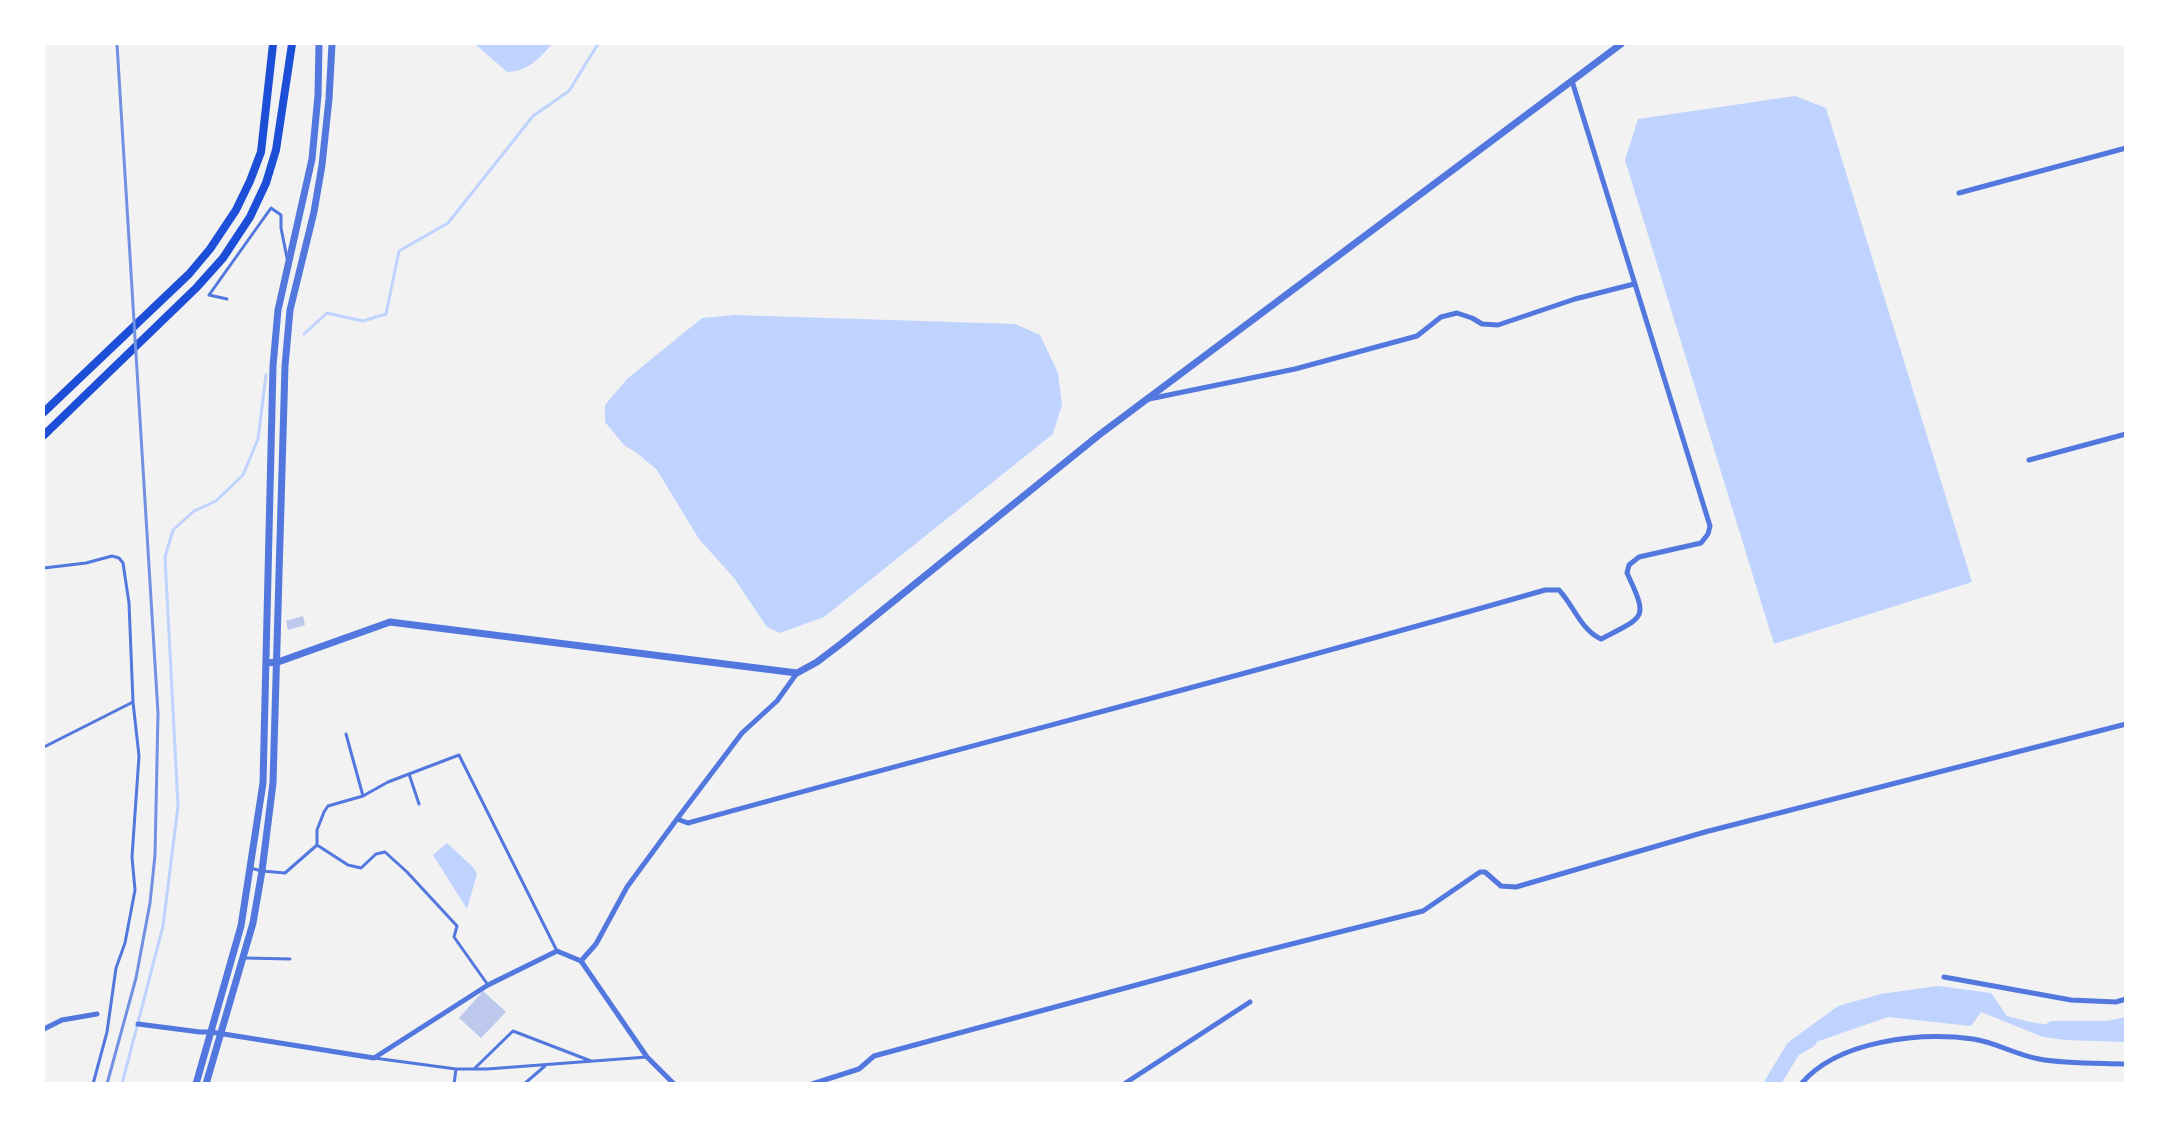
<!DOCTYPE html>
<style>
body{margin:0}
#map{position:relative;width:2169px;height:1127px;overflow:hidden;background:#f2f2f2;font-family:Helvetica,sans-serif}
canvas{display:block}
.frame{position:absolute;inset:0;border:45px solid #fff;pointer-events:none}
</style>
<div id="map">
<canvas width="2169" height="1127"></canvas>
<div class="frame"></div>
</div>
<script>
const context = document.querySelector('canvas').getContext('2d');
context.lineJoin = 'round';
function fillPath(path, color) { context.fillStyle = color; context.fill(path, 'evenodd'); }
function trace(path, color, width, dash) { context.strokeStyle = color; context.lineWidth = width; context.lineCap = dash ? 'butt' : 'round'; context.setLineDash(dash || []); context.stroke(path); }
fillPath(new Path2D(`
 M 475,44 L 552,44 C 540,58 527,72 507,72 Z
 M 1795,96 L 1826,108 L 1972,582 L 1774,644 L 1625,160 L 1638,119 Z
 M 735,315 L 1015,324 L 1040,335 L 1058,373 L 1062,405 L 1053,434 L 824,617 L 780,633 L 767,627 L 734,578 L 699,539 L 657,470 L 637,453 L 624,445 L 605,422 L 605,405 L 627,379 L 702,318 Z
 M 447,843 L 473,867 L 477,874 L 467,909 L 433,855 Z
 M 1938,986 L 1991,993 L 2007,1016 L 2030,1022 L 2083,1030 L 2125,1021 L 2125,1042 L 2065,1040 L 2043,1037 L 1981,1012 L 1971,1026 L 1888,1017 L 1813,1043 L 1791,1057 L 1790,1041 L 1838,1006 L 1881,994 Z`), '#bfd3fe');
trace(new Path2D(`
 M 304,334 L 327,313 L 363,321 L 386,314 L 399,251 L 448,223 L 533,116 L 569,91 L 598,44
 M 122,1084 L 163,926 L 178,806 L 165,557 L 173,530 L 194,511 L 216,501 L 243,475 L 258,439 L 266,375`), '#bfd3fe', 3);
trace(new Path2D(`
 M 2053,1029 L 2107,1029 L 2126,1025
 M 1772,1084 L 1793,1049 L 1809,1040`), '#bfd3fe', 16);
fillPath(new Path2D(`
 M 303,616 L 305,625 L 288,630 L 286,621 Z
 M 483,991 L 506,1012 L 481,1038 L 459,1018 Z`), '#bdc9ec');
trace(new Path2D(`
 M 227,299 L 209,295 L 271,208 L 281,215 L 281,228 L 287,258
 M 44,568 L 86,563 L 112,556 L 119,558 L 123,563 L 129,603 L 133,702 L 139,756 L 132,857 L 135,890 L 125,943 L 116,968 L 107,1032 L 93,1084
 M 346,734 L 363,796
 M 44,747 L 133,702
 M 409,774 L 419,804
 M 317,845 L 348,865 L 361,868 L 376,854 L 385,852 L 407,872 L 457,926 L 454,937 L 488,985
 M 250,868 L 262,871 L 285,873 L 317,845 L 317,830 L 324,812 L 328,806 L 363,796 L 388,782 L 459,755 L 557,951
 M 245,958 L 290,959
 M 374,1058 L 456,1069 L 487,1069 L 647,1057
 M 474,1069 L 513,1031 L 591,1061
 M 454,1084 L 456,1069
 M 524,1084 L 545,1066`), '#5277de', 3);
trace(new Path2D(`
 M 1959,193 L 2126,148
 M 1149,399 L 1295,369 L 1417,336 L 1441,317 L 1457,313 L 1472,318 L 1482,324 L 1498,325 L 1575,299 L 1634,284
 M 2029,460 L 2126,434
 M 677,819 L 688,823 C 973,744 1260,672 1545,590 L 1559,590 C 1574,606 1581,630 1601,639 C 1645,616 1649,620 1627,573 L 1629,565 L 1639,557 L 1701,543 L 1708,534 L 1710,526 L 1572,81
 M 581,961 L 596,944 L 627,887 L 677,819 L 742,733 L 777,701 L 797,673
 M 1944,977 L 2071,1000 L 2116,1002 L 2126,999
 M 138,1024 L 200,1032 L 211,1032 L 374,1058 L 488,985 L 557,951 L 581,961 L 647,1057 L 674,1084
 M 44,1029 L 62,1020 L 97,1014
 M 812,1084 L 859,1069 L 874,1056 L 1240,957 L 1423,911 L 1480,872 L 1485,872 L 1501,886 L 1516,887 L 1705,832 L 2126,724
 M 1124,1084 L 1250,1002
 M 1801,1084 C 1838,1040 1920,1032 1973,1039 C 1995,1042 2016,1055 2039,1059 C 2067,1064 2097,1063 2126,1064`), '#5277de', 5);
trace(new Path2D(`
 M 267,663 L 278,662 L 390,622 L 797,673 L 817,662 L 842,643 L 1099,435 L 1621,44
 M 196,1084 L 241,926 L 263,783 L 273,366 L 278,310 L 312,159 L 318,95 L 319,44
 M 206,1084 L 253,923 L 262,871 L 273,783 L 285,366 L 290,310 L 314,212 L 322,165 L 329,99 L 332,44`), '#5277de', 7);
trace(new Path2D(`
 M 44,412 L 189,274 L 210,249 L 236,210 L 250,181 L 261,152 L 273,44
 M 44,435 L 197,287 L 223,258 L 250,217 L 266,183 L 276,150 L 292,44`), '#1d4ed8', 8);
trace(new Path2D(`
 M 107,1084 L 136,978 L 150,903 L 155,855 L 158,713 L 117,44`), '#7290e2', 3);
</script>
